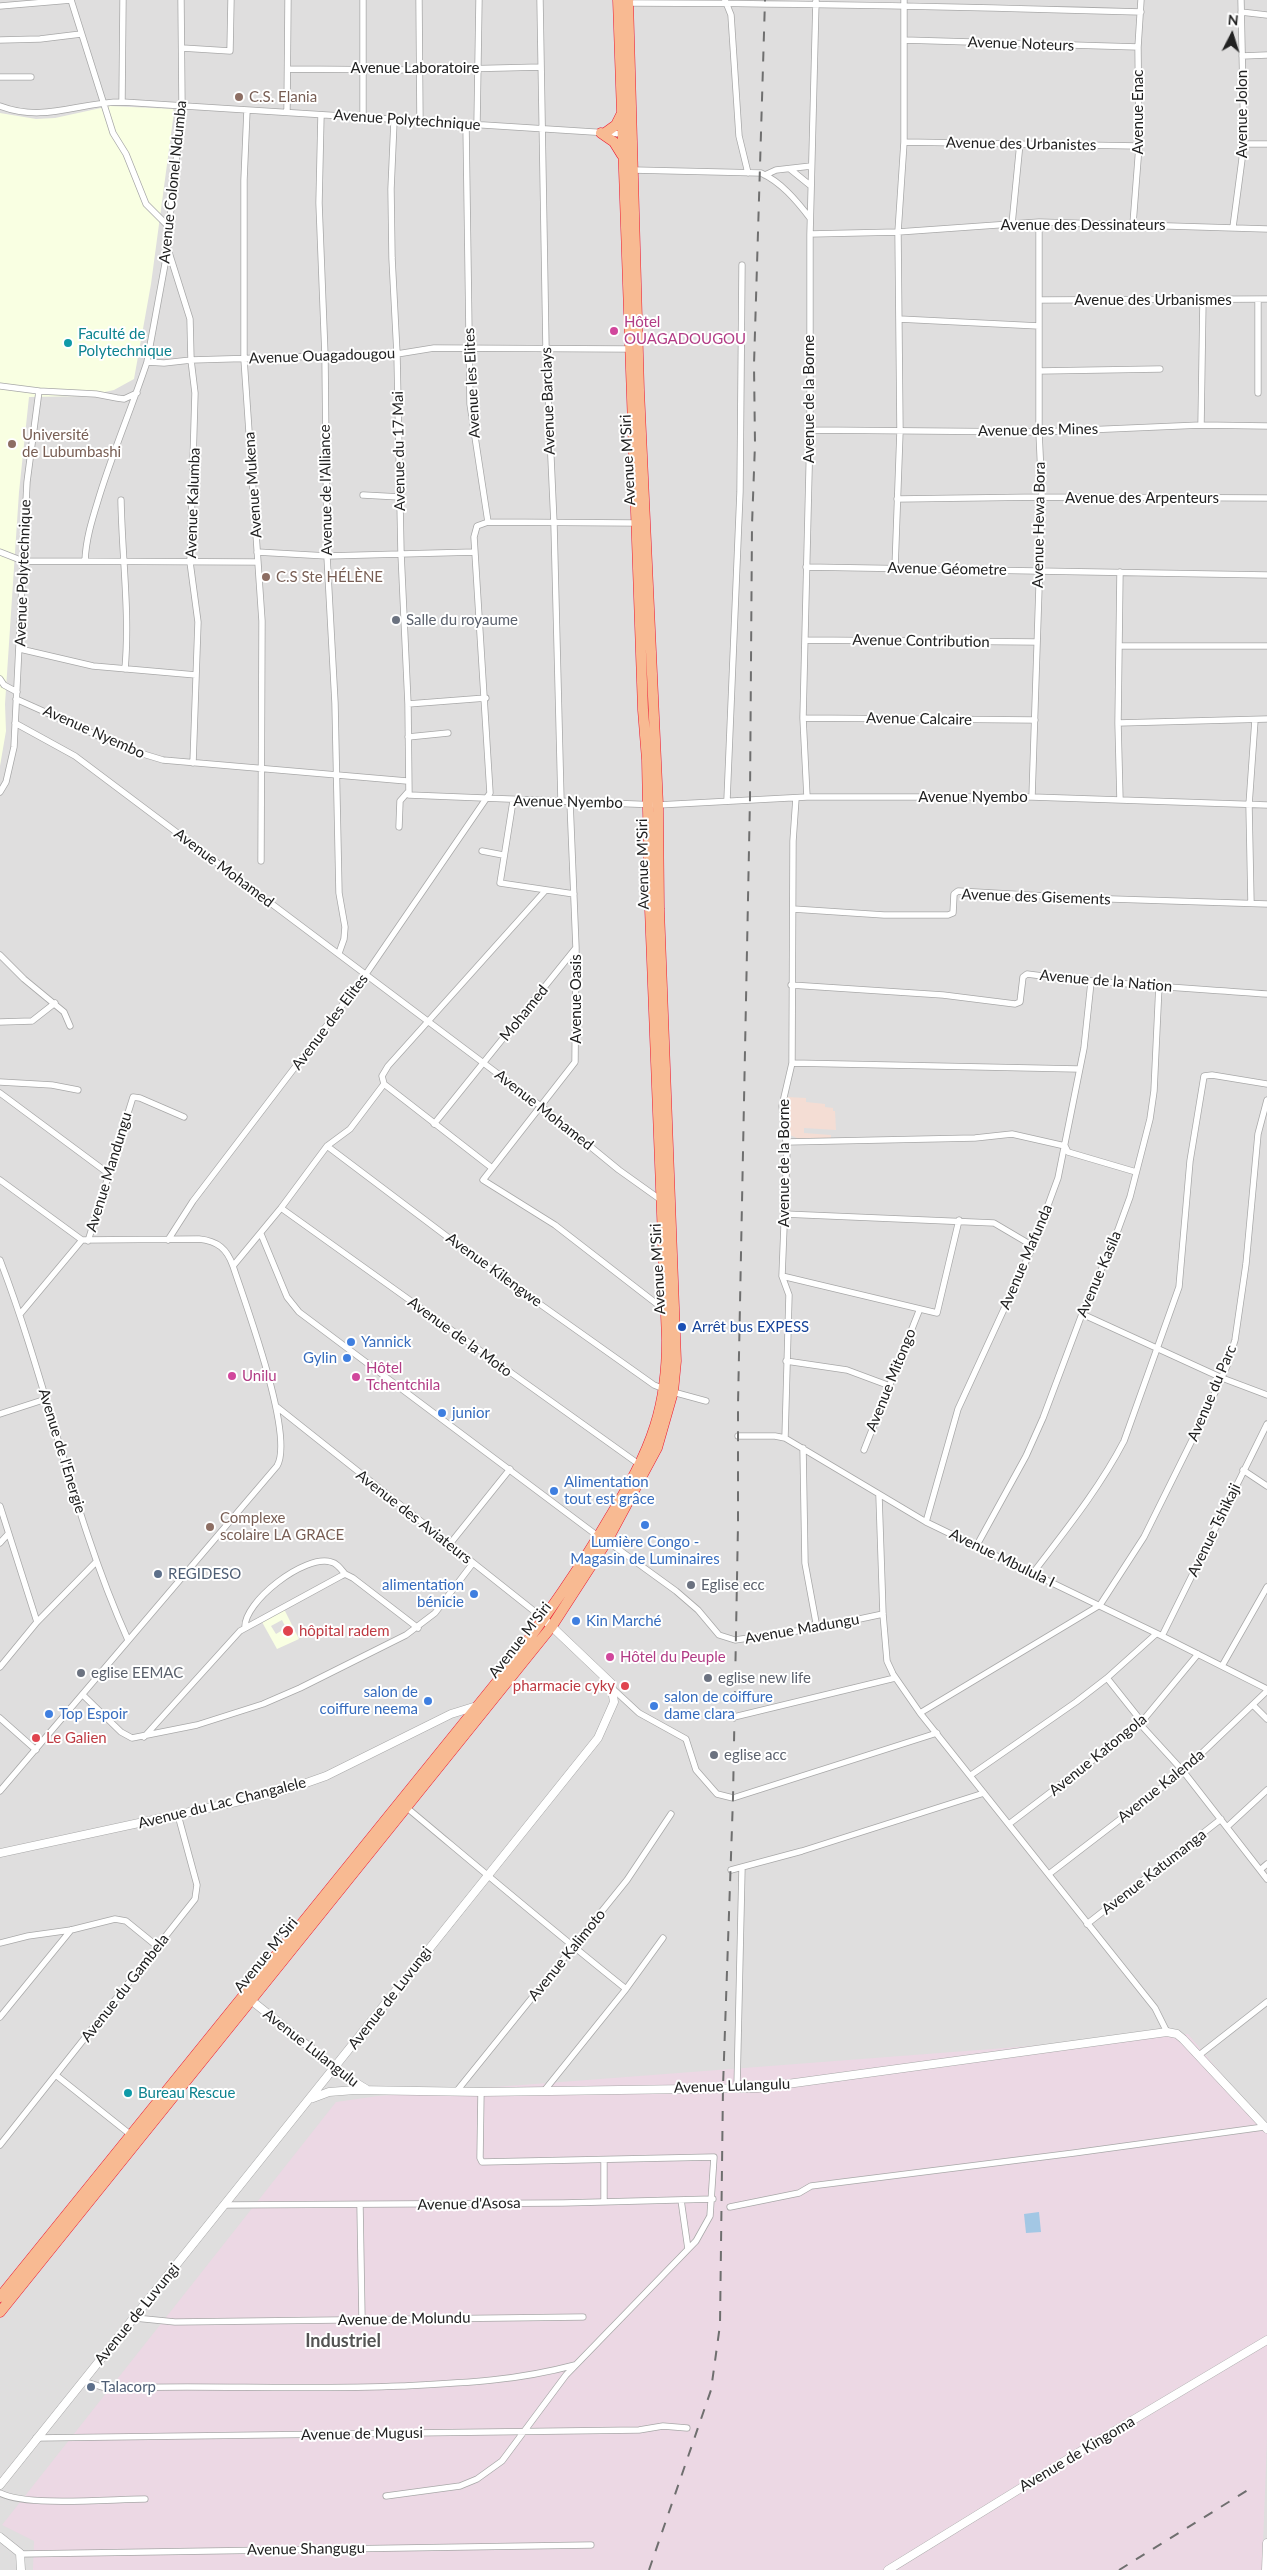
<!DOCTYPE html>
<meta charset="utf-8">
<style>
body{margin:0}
#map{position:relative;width:1267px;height:2570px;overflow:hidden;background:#f2f1e6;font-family:Lato,sans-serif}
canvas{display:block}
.north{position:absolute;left:1207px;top:10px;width:50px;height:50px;-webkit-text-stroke:4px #fff;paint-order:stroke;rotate:5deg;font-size:14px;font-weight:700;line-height:20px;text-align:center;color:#212121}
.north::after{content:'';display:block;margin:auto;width:18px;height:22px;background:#212121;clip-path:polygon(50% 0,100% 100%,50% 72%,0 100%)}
</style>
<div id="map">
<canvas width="1267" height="2570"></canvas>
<div class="north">N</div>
</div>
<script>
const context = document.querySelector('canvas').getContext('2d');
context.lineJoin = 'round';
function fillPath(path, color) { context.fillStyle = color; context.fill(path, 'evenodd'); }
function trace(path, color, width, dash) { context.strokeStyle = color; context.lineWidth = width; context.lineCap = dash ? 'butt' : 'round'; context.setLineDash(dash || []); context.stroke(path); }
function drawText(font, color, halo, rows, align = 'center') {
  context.font = font + ' Lato,sans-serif'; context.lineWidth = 4; context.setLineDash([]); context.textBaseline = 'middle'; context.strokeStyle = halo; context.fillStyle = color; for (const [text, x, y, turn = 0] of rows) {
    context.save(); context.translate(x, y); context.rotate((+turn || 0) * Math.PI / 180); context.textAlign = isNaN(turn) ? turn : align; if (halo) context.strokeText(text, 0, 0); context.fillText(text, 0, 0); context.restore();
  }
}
fillPath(new Path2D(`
 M 0,0 L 1267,0 L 1267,2570 L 0,2570 Z`), '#dfdede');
fillPath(new Path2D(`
 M 787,1097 L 806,1098 L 806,1102 L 825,1104 L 825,1107 L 833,1108 L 833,1111 L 835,1111 L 836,1130 L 804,1128 L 804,1133 L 831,1135 L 831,1138 L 801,1140 L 790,1135 Z`), '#f4ddd4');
fillPath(new Path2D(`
 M 1188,2034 L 1267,2128 L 1267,2438 L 1262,2570 L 33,2570 L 34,2541 L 2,2525 L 336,2102 L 378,2096 Z`), '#ecd8e4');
fillPath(new Path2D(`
 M 110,106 L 173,109 L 174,112 L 151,284 L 134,379 L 114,390 L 87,396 L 29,397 L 19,492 L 5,704 L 6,731 L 0,766 L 0,113 L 36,119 L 55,118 Z
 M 284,1609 L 299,1639 L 277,1649 L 262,1622 ZM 282,1620 L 286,1628 L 276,1634 L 271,1626 Z`), '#f9ffe2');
fillPath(new Path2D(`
 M 1039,2212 L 1041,2232 L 1026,2233 L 1024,2214 Z`), '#a3c7e4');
const minor = new Path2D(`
 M 71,0 L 113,133 L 126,154 L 146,204 L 170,228
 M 363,0 L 363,118
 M 419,0 L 420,122
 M 540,0 L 546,348 L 554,524 L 561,801
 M 725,0 L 731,15 L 739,136 L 748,173
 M 628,3 C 799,3 970,7 1141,12
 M 0,6 L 71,0
 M 1241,12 L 1267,15
 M 0,40 L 40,39 L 81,34
 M 904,40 L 1138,47
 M 182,48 L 230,51 L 231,0
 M 1242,56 L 1267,55
 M 288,69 L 419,70 L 541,67
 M 0,77 L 31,77
 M 122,102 L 123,0
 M 0,106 C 45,123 78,102 122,102 L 625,134
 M 247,110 L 244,180 L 244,359 L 262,621 L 261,861
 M 287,112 L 288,0
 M 321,115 L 319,203 L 325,356 L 327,556 L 335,703 L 339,893 L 345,927 L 344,939 L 339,953
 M 394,121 L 391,189 L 392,258 L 397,354 L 401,553 L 408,704 L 409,795 L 658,805 L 807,797 L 1032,797 L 1267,805
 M 466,124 L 470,404 L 488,522 L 636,523
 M 477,125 L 479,0
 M 904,142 L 1139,146
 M 1244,144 L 1267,144
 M 790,169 L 811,186
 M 633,170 L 761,173 C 781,182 796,200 810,218
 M 765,175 L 776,170 L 811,166
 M 1012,224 L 1020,143
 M 1133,224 L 1139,146 L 1138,47 L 1141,0
 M 1233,227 L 1244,144 L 1241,0
 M 810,234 L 898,232 L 1039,222 L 1267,229
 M 167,246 L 190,319 L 191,360 L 195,393 L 190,562 L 198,622 L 193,763
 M 1039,300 L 1267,299
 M 1258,300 L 1258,393
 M 899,319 L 1039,326
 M 147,362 L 165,264 L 182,106 L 181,0
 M 1039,371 L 1160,369
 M 0,386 L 39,391 L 96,394 L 117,398 L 124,399 L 137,393
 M 1201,425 L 1203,299
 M 810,430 L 1039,432 L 1201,425 L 1267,426
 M 363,495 L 400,497
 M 897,499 L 1042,497 L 1267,498
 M 121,500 C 122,557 130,613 125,669
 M 0,552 L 23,561 L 258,562
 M 257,552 L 327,556 L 475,552
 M 85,561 C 86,537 93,517 100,494 C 114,449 132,407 147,362 L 164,363 L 191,360 L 397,354 L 434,348 L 629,349
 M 806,567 L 1267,575
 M 895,568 L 900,431 L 898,232 L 904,142 L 904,0
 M 1120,572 L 1118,723 L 1120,800
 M 805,640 L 1037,642
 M 1119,646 L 1267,646
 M 20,649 L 93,666 L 196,675
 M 0,679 L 4,685 L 17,692
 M 16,699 L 130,750 L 163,760 L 407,781
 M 408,704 L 486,698
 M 803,718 L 1035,720
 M 15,723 L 75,756 L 542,1107 L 619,1170 L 661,1200
 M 1118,723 L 1267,719
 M 408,737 L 448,733
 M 0,792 L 6,782 L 14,747 L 27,482 L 39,391
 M 807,797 L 803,718 L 810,430 L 810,234 L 816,0
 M 1032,797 L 1042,497 L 1039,432 L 1039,222
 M 727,800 L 740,492 L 742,265
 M 513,801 L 500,883 L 574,894
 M 570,802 L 576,948 L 575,1062 L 483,1180 L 555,1225 L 666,1311
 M 399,827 L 400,801 L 407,793
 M 482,851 L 503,855
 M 1251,903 L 1249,805 L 1255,720
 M 793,909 L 884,915 L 948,915 L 953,913 L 954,894 L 958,891 L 1081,898 L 1267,904
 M 0,955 L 24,979 L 64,1012 L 70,1026
 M 791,985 L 943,995 L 1015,1004 L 1020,1002 L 1023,977 L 1027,974 C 1106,984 1187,988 1267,994
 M 0,1022 L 32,1021 L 55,1003
 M 792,1063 L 1078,1069
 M 0,1082 L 52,1085 L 78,1090
 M 384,1084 L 492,1168
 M 0,1093 L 109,1174
 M 434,1124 L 575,949
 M 786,1142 L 975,1138 L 1012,1134 L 1065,1146 L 1068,1152 L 1136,1172
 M 327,1146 L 482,1263 L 654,1385 L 664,1389
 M 0,1180 L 82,1240 L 199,1239 C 218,1241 227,1249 233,1266 C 245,1303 295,1436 277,1466 L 0,1791
 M 281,1208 L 640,1465
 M 784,1214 L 994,1223 L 1033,1246
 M 261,1234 L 287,1297 L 299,1312 L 599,1537
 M 168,1240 L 193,1201 L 366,974 L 490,793 L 474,537 L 477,526 L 488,522
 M 88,1241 L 133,1097 L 140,1098 L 184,1117
 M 0,1260 C 48,1385 73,1518 128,1640
 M 233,1266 L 281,1208 L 327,1146 L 350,1129 L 384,1084 L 382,1076 L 388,1066 L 545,891
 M 782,1276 L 937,1313 L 959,1220
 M 21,1313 L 82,1240
 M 1082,1314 L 1222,1378 L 1267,1395
 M 786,1361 L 847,1370 L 890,1386
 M 673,1392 L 706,1401
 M 277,1407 L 544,1619
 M 0,1414 L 46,1399
 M 738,1436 L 775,1436 L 785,1438 L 926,1522 L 1162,1636 L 1267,1689
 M 785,1438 L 789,1295 L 782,1276 L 787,1151 L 782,1106 L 792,1063 L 793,841 L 796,798
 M 803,1448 L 805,1563 L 817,1628
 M 864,1450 L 919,1311
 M 1243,1470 L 1267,1486
 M 879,1496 L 883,1614 L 887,1661 L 893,1674 L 920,1713 L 1155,2008 L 1167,2032
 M 0,1506 L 37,1622
 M 926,1522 L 958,1409 L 1033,1246 L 1058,1178 L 1084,1048 L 1091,982
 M 607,1541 L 676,1591 L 698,1610 L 719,1635 L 735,1640 L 817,1628 L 883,1614
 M 0,1543 L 8,1534
 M 449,1545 L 510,1469
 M 977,1545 L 1026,1456 L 1043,1418 L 1082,1314 L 1115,1238 L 1130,1197 L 1150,1119 L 1154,1091 L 1159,985
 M 1033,1573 C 1065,1531 1099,1489 1124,1441 L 1179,1287 L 1190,1161 L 1204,1076 L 1212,1075 L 1267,1084
 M 245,1628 C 243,1602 305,1554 331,1562 C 337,1563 341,1569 345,1574
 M 1162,1636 L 1267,1424
 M 1222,1666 L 1267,1587
 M 0,1667 L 37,1622 L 96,1562
 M 1107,1678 L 1142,1722
 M 613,1689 L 639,1713 L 686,1739 L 696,1770 L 717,1794 L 733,1798 L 937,1733
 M 84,1696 L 121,1732 L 132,1738 L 197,1725 L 263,1704 L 300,1688 L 406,1635 L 435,1613 L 473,1563
 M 1254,1706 L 1267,1719
 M 920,1713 L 1100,1605 L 1144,1537 L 1205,1414 L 1227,1366 L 1235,1340 L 1246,1264 L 1258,1134 L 1267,1100
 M 734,1717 L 895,1678
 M 0,1718 L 36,1750
 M 1140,1724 L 1183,1771 L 1267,1879
 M 144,1737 L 240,1631 L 341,1576 L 345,1574 L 353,1578 L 418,1628
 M 971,1775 L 1076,1702 L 1107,1678 L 1156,1634
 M 406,1807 C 479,1868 552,1930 626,1989
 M 1009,1824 L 1140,1724 L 1198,1654
 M 1227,1827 L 1267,1790
 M 731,1870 L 802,1851 L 984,1793
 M 1260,1870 L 1267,1864
 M 1049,1874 L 1183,1771 L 1267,1691
 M 1087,1924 L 1221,1819
 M 0,1943 L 28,1936 L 71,1930 L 115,1919 L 126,1921 L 158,1947
 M 0,2017 L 71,1930
 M 1198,2056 L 1267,2002
 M 57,2076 L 131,2135
 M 737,2087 L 742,1868
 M 544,2091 L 626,1989 L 663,1938
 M 456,2092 L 627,1880 L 671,1814
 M 0,2145 L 195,1899 L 197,1885 L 178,1815
 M 604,2160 L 604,2202
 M 681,2200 L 688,2249
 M 225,2205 L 563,2203 L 713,2199
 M 360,2205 L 362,2319
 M 730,2207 L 799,2193 L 811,2186 L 1074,2153 L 1264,2127
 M 135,2318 L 175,2322 L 583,2317
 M 83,2381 L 105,2388 C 204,2385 303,2390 402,2386 C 464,2383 515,2381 575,2365
 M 36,2438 L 639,2430 L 663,2426 L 687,2428
 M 0,2493 C 27,2507 111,2499 145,2499
 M 386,2496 L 460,2486 L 477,2479 L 502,2461 L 566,2375 L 696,2241 L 710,2216 L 714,2157 L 482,2162 L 480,2158 L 481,2092
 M 21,2554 L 591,2545`);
const tertiary = new Path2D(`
 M 0,1853 L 245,1800 L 292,1788 L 326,1776 L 451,1714 L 480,1705
 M 247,1997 L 348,2078 L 366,2089
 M 313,2098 L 329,2092 L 355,2090 L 481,2092 L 758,2088 L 1167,2032 L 1177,2034 L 1183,2039 L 1267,2129
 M 0,2485 L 598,1738 L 614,1702 L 611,1683 L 548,1623
 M 0,2537 L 20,2553 L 21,2570
 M 888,2570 L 1081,2451 L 1267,2340
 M 1266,2570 L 1267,2543`);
const trunk = new Path2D(`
 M 601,133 L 614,142 L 622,155
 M 605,133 L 616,125 L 621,115
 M 0,2297 L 497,1682 C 538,1628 577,1574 611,1515 C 628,1487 645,1458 655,1426 C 664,1398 667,1369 667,1340 L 650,909 L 647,760 L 643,710 L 618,0
 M 0,2312 L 552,1626 L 607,1541 L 657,1448 L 673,1392 L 676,1361 L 659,909 L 658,805 L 639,390 L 628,0`);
trace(minor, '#a8a8a8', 7);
trace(tertiary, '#a8a8a8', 9);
trace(trunk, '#ed1630', 11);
trace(minor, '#fff', 5.5);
trace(tertiary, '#fff', 8);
trace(trunk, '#f8ba92', 10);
trace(new Path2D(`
 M 649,2570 L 711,2390 L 720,2325 L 723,2087 L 733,1798 L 738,1524 L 738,1405 L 750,798 L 752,525 L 755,444 L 754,365 L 765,0
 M 1119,2570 L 1248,2490`), '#6f6f6f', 2, [10, 10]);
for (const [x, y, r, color] of [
 [239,97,5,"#8d6e63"],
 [614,331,5,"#d1479c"],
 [68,343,5,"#0f9aa8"],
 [12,444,5,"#8d6e63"],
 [266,577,5,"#8d6e63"],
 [396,620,5,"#6b7280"],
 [682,1327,5,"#1a4fb4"],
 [351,1342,5,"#3f7fe0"],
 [347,1358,5,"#3f7fe0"],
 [232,1376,5,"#d1479c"],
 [356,1377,5,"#d1479c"],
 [442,1413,5,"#3f7fe0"],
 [554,1491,5,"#3f7fe0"],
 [645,1525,5,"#3f7fe0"],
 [210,1527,5,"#8d6e63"],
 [158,1574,5,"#5c6f8a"],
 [691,1585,5,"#6b7280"],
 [474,1594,5,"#3f7fe0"],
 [576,1621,5,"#3f7fe0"],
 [288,1631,6,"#e0444e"],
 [610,1657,5,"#d1479c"],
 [81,1673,5,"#6b7280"],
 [708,1678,5,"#6b7280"],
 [625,1686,5,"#e0444e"],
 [428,1701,5,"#3f7fe0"],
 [654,1706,5,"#3f7fe0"],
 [49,1714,5,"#3f7fe0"],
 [36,1738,5,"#e0444e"],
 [714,1755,5,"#6b7280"],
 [128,2093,5,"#0f9aa8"],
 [91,2387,5,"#5c6f8a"]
]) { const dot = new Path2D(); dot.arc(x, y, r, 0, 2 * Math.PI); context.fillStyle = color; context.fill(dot); trace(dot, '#fff', 2); }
drawText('15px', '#212121', '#fff', [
 ["Avenue Noteurs",1021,44,2],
 ["Avenue Laboratoire",415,68],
 ["Avenue Enac",1138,112,-90],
 ["Avenue Jolon",1242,114,-90],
 ["Avenue Polytechnique",407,120,4],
 ["Avenue des Urbanistes",1021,144,1],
 ["Avenue Colonel Ndumba",173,182,-84],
 ["Avenue des Dessinateurs",1083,225],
 ["Avenue des Urbanismes",1153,300],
 ["Avenue Ouagadougou",322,356,-2],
 ["Avenue les Elites",472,383,-93],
 ["Avenue de la Borne",809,399,-90],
 ["Avenue Barclays",548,401,-92],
 ["Avenue des Mines",1038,430,-1],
 ["Avenue du 17 Mai",399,451,-91],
 ["Avenue M'Siri",628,460,-93],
 ["Avenue Mukena",253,485,-94],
 ["Avenue de l'Alliance",326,490,-91],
 ["Avenue des Arpenteurs",1142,498],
 ["Avenue Kalumba",193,503,-88],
 ["Avenue Hewa Bora",1039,525,-89],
 ["Avenue Géometre",947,569,1],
 ["Avenue Polytechnique",23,573,-88],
 ["Avenue Contribution",921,641,1],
 ["Avenue Calcaire",919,719,1],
 ["Avenue Nyembo",94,732,24],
 ["Avenue Nyembo",973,797],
 ["Avenue Nyembo",568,802,1],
 ["Avenue M'Siri",643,864,-91],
 ["Avenue Mohamed",224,868,37],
 ["Avenue des Gisements",1036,897,2],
 ["Avenue de la Nation",1106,981,5],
 ["Avenue Oasis",576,999,-90],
 ["Mohamed",524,1013,-51],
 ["Avenue des Elites",330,1022,-53],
 ["Avenue Mohamed",544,1110,38],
 ["Avenue de la Borne",784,1163,-90],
 ["Avenue Mandungu",109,1172,-73],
 ["Avenue Mafunda",1026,1257,-67],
 ["Avenue M'Siri",658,1269,-93],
 ["Avenue Kilengwe",494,1270,36],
 ["Avenue Kasila",1099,1274,-67],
 ["Avenue de la Moto",460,1337,36],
 ["Avenue Mitongo",891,1380,-68],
 ["Avenue du Parc",1212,1393,-67],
 ["Avenue de l'Energie",62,1451,73],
 ["Avenue des Aviateurs",414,1517,38],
 ["Avenue Tshikaji",1214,1530,-64],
 ["Avenue Mbulula I",1002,1558,26],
 ["Avenue Madungu",802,1629,-10],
 ["Avenue M'Siri",520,1640,-52],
 ["Avenue Katongola",1098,1755,-39],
 ["Avenue Kalenda",1161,1786,-39],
 ["Avenue du Lac Changalele",222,1803,-14],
 ["Avenue Katumanga",1154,1872,-38],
 ["Avenue M'Siri",266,1955,-51],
 ["Avenue Kalimoto",567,1955,-51],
 ["Avenue du Gambela",125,1988,-52],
 ["Avenue de Luvungi",390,1998,-52],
 ["Avenue Lulangulu",311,2048,38],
 ["Avenue Lulangulu",732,2086,-2],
 ["Avenue d'Asosa",469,2204,-1],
 ["Avenue de Luvungi",137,2314,-51],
 ["Avenue de Molundu",404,2319,-1],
 ["Avenue de Mugusi",362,2434,-1],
 ["Avenue de Kingoma",1077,2454,-31],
 ["Avenue Shangugu",306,2549,-1]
]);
drawText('15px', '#785e54', '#fff', [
 ["C.S. Elania",249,97],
 ["Université",22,435],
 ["de Lubumbashi",22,452],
 ["C.S Ste HÉLÈNE",276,577],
 ["Complexe",220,1518],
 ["scolaire LA GRACE",220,1535]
], 'left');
drawText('15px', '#b23c85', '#fff', [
 ["Hôtel",624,322],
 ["OUAGADOUGOU",624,339],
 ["Hôtel",366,1368],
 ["Tchentchila",366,1385],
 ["Unilu",242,1376],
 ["Hôtel du Peuple",620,1657]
], 'left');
drawText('15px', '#0d838f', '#fff', [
 ["Faculté de",78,334],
 ["Polytechnique",78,351],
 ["Bureau Rescue",138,2093]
], 'left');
drawText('15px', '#5b616d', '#fff', [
 ["Salle du royaume",406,620],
 ["Eglise ecc",701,1585],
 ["eglise EEMAC",91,1673],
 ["eglise new life",718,1678],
 ["eglise acc",724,1755]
], 'left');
drawText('15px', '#164399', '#fff', [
 ["Arrêt bus EXPESS",692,1327]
], 'left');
drawText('15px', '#366cbe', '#fff', [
 ["Yannick",361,1342],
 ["Gylin",337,1358,"right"],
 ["junior",452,1413],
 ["Alimentation",564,1482],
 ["tout est grâce",564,1499],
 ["Lumière Congo -",645,1542,"center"],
 ["Magasin de Luminaires",645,1559,"center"],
 ["alimentation",464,1585,"right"],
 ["bénicie",464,1602,"right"],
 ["Kin Marché",586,1621],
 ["salon de",418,1692,"right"],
 ["coiffure neema",418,1709,"right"],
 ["salon de coiffure",664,1697],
 ["dame clara",664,1714],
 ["Top Espoir",59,1714]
], 'left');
drawText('15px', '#4e5e75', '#fff', [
 ["REGIDESO",168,1574],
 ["Talacorp",101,2387]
], 'left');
drawText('15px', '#be3a42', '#fff', [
 ["hôpital radem",299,1631],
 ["pharmacie cyky",615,1686,"right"],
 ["Le Galien",46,1738]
], 'left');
drawText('bold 18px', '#545454', '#fff', [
 ["Industriel",343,2341]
]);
</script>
